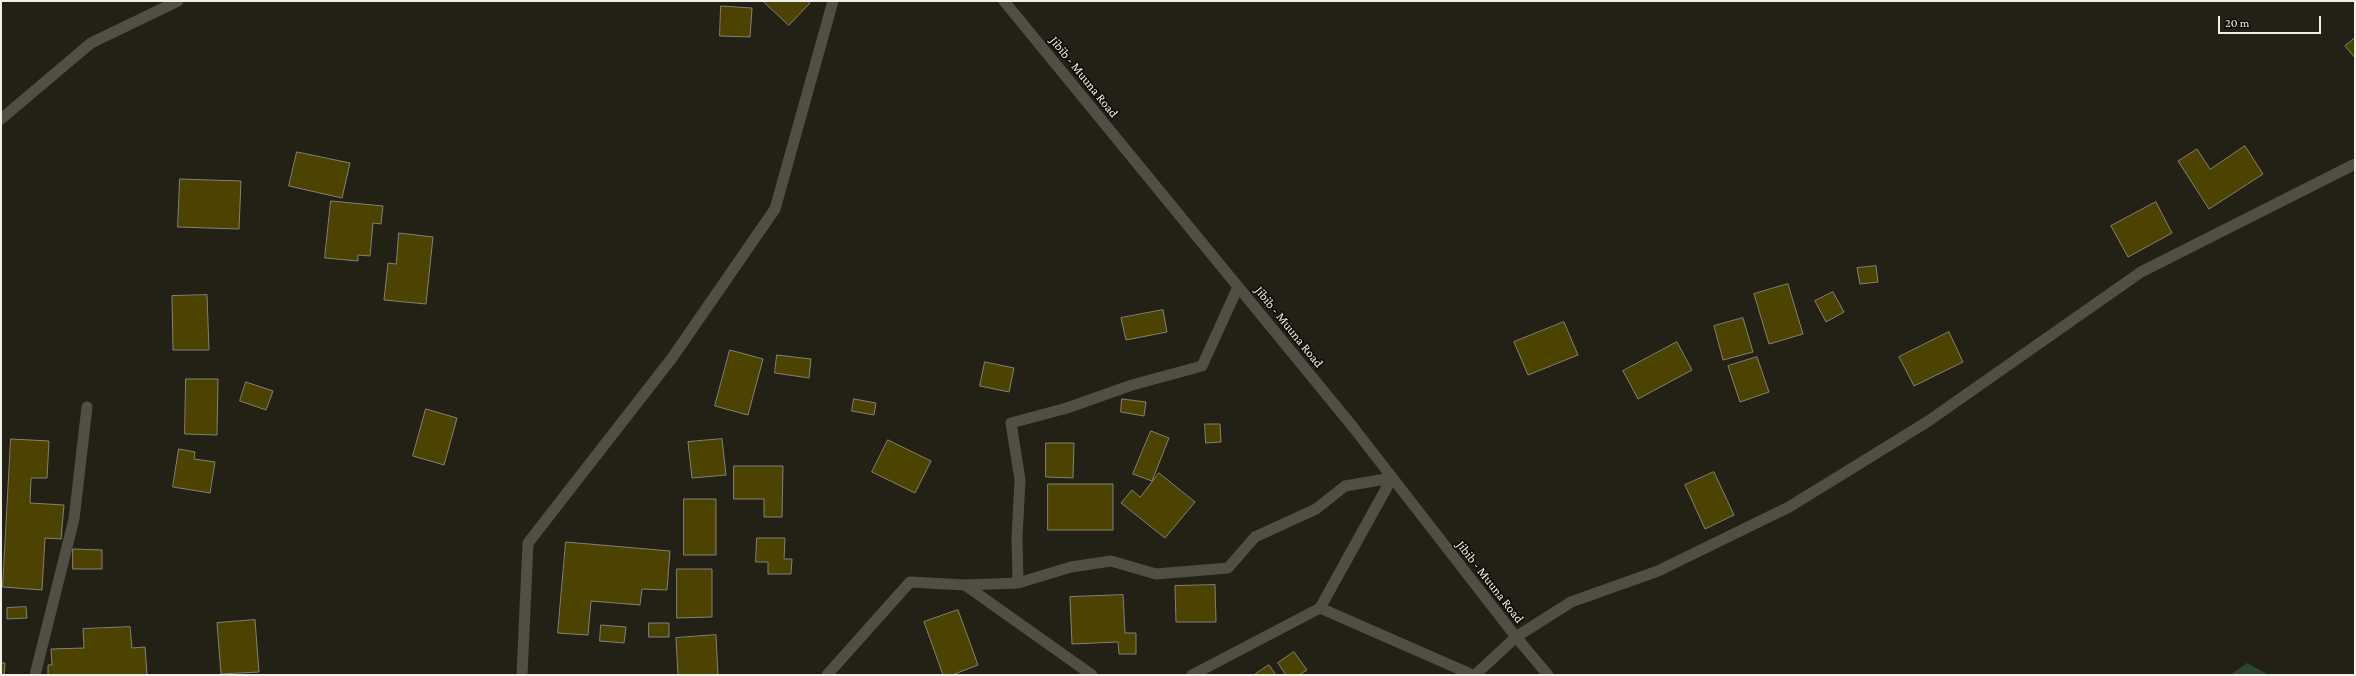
<!DOCTYPE html>
<style>
body{margin:0}
#map{position:relative;width:2356px;height:676px;overflow:hidden;background:#232116;font-family:"Crimson Pro",serif}
canvas{display:block}
.frame{position:absolute;inset:0;border:2px solid #f1f0e8;pointer-events:none}
.scale{position:absolute;left:2218px;top:16px;width:103px;height:18px;box-sizing:border-box;border:2px solid #f1f0e8;border-top:0;padding-left:5px;font-size:12px;line-height:14px;white-space:nowrap;color:#f1f0e8;-webkit-text-stroke:3px #0c0b06;paint-order:stroke}
</style>
<div id="map">
<canvas width="2356" height="676"></canvas>
<div class="frame"></div>
<div class="scale">20 m</div>
</div>
<script>
const context = document.querySelector('canvas').getContext('2d');
context.lineJoin = 'round';
function fillPath(path, color) { context.fillStyle = color; context.fill(path, 'evenodd'); }
function trace(path, color, width, dash) { context.strokeStyle = color; context.lineWidth = width; context.lineCap = dash ? 'butt' : 'round'; context.setLineDash(dash || []); context.stroke(path); }
function drawText(font, color, halo, rows, align = 'center') {
  context.font = font + ' "Crimson Pro",serif'; context.lineWidth = 3.5; context.setLineDash([]); context.textBaseline = 'middle'; context.strokeStyle = halo; context.fillStyle = color; for (const [text, x, y, turn = 0] of rows) {
    context.save(); context.translate(x, y); context.rotate((+turn || 0) * Math.PI / 180); context.textAlign = isNaN(turn) ? turn : align; if (halo) context.strokeText(text, 0, 0); context.fillText(text, 0, 0); context.restore();
  }
}
fillPath(new Path2D(`
 M 2247,663 L 2269,675 L 2230,675 Z`), '#2a4632');
const building = new Path2D(`
 M 763,1 L 808,1 L 810,3 L 789,25 Z
 M 721,6 L 752,8 L 750,37 L 720,36 Z
 M 2355,38 L 2355,58 L 2345,46 Z
 M 2245,146 L 2263,174 L 2209,209 L 2178,161 L 2197,149 L 2210,169 Z
 M 297,152 L 350,163 L 342,198 L 289,186 Z
 M 180,179 L 241,181 L 239,229 L 178,227 Z
 M 331,201 L 383,206 L 381,224 L 373,223 L 370,256 L 358,255 L 358,261 L 325,258 Z
 M 2156,202 L 2172,233 L 2128,257 L 2111,226 Z
 M 399,233 L 433,237 L 426,304 L 384,300 L 388,263 L 396,264 Z
 M 1876,266 L 1878,282 L 1860,284 L 1857,268 Z
 M 1788,284 L 1803,334 L 1769,344 L 1754,294 Z
 M 1833,292 L 1844,312 L 1826,322 L 1815,301 Z
 M 207,295 L 209,350 L 173,350 L 172,296 Z
 M 1163,310 L 1167,332 L 1126,340 L 1121,318 Z
 M 1743,318 L 1753,352 L 1723,360 L 1714,326 Z
 M 1564,322 L 1578,355 L 1528,375 L 1514,342 Z
 M 1949,332 L 1963,362 L 1914,386 L 1899,357 Z
 M 1677,342 L 1692,370 L 1638,399 L 1623,371 Z
 M 730,350 L 763,359 L 748,415 L 715,406 Z
 M 777,355 L 811,359 L 809,378 L 775,373 Z
 M 1757,357 L 1769,392 L 1740,402 L 1728,366 Z
 M 985,362 L 1014,368 L 1009,392 L 980,386 Z
 M 186,379 L 218,379 L 217,435 L 185,434 Z
 M 246,382 L 273,391 L 266,410 L 240,401 Z
 M 854,399 L 876,403 L 874,415 L 852,411 Z
 M 1122,399 L 1146,402 L 1144,416 L 1121,412 Z
 M 426,409 L 457,418 L 444,465 L 413,456 Z
 M 1205,424 L 1220,424 L 1221,442 L 1206,443 Z
 M 1151,431 L 1169,438 L 1152,481 L 1133,474 Z
 M 11,439 L 49,441 L 47,478 L 31,478 L 30,503 L 64,505 L 61,539 L 45,538 L 42,590 L 3,587 Z
 M 722,439 L 726,475 L 692,478 L 688,442 Z
 M 888,440 L 931,461 L 915,493 L 872,472 Z
 M 1046,443 L 1074,443 L 1073,478 L 1046,477 Z
 M 179,449 L 195,452 L 194,459 L 215,462 L 210,493 L 173,487 Z
 M 734,466 L 783,466 L 782,517 L 764,517 L 764,499 L 734,499 Z
 M 1714,472 L 1734,515 L 1705,529 L 1685,485 Z
 M 1159,473 L 1195,502 L 1165,538 L 1121,503 L 1132,490 L 1140,497 Z
 M 1048,484 L 1113,484 L 1113,530 L 1048,530 Z
 M 684,499 L 716,499 L 716,555 L 684,555 Z
 M 757,538 L 785,538 L 784,559 L 792,559 L 791,574 L 768,574 L 768,562 L 756,562 Z
 M 566,542 L 670,551 L 667,590 L 642,589 L 640,605 L 591,601 L 588,635 L 558,633 Z
 M 73,549 L 102,550 L 102,569 L 73,569 Z
 M 677,569 L 712,569 L 712,617 L 677,618 Z
 M 1215,585 L 1216,622 L 1176,622 L 1175,586 Z
 M 1123,595 L 1125,633 L 1136,633 L 1136,654 L 1119,654 L 1118,642 L 1072,644 L 1070,597 Z
 M 26,607 L 27,618 L 7,619 L 7,608 Z
 M 958,610 L 978,665 L 952,675 L 943,675 L 924,622 Z
 M 255,620 L 259,672 L 221,674 L 217,623 Z
 M 649,623 L 669,623 L 669,637 L 649,637 Z
 M 601,625 L 626,627 L 624,643 L 600,641 Z
 M 130,627 L 132,648 L 145,647 L 147,675 L 48,675 L 48,665 L 52,665 L 51,649 L 84,648 L 83,629 Z
 M 716,635 L 718,675 L 678,675 L 676,638 Z
 M 1294,652 L 1307,670 L 1299,675 L 1286,675 L 1278,663 Z
 M 1,663 L 5,663 L 4,675 L 1,675 Z
 M 1269,665 L 1276,675 L 1254,675 Z`);
fillPath(building, '#4d4300');
trace(building, '#848174', 1);
trace(new Path2D(`
 M 1,119 L 91,43 L 178,1
 M 1018,583 L 1071,567 L 1111,561 L 1156,574 L 1228,568 L 1255,537 L 1316,509 L 1345,486 L 1392,478
 M 965,585 L 1018,583 L 1017,537 L 1020,480 L 1011,423 L 1067,408 L 1132,385 L 1202,366 L 1238,287
 M 1320,608 L 1392,478
 M 35,675 L 74,519 L 87,407
 M 522,675 L 528,543 L 672,358 L 775,209 L 833,1
 M 827,675 L 910,582 L 965,585 L 1092,675
 M 1192,675 L 1320,608 L 1473,675
 M 1475,675 L 1516,637 L 1571,602 L 1658,571 L 1789,507 L 1927,422 L 2141,272 L 2355,164`), '#514f43', 11);
trace(new Path2D(`
 M 1004,1 L 1353,427 L 1516,637 L 1548,675`), '#514f43', 11);
drawText('13px', '#f1f0e8', '#0c0b06', [
 ["Jibib - Muuna Road",1084,77,51],
 ["Jibib - Muuna Road",1289,327,51],
 ["Jibib - Muuna Road",1490,582,52]
]);
</script>
